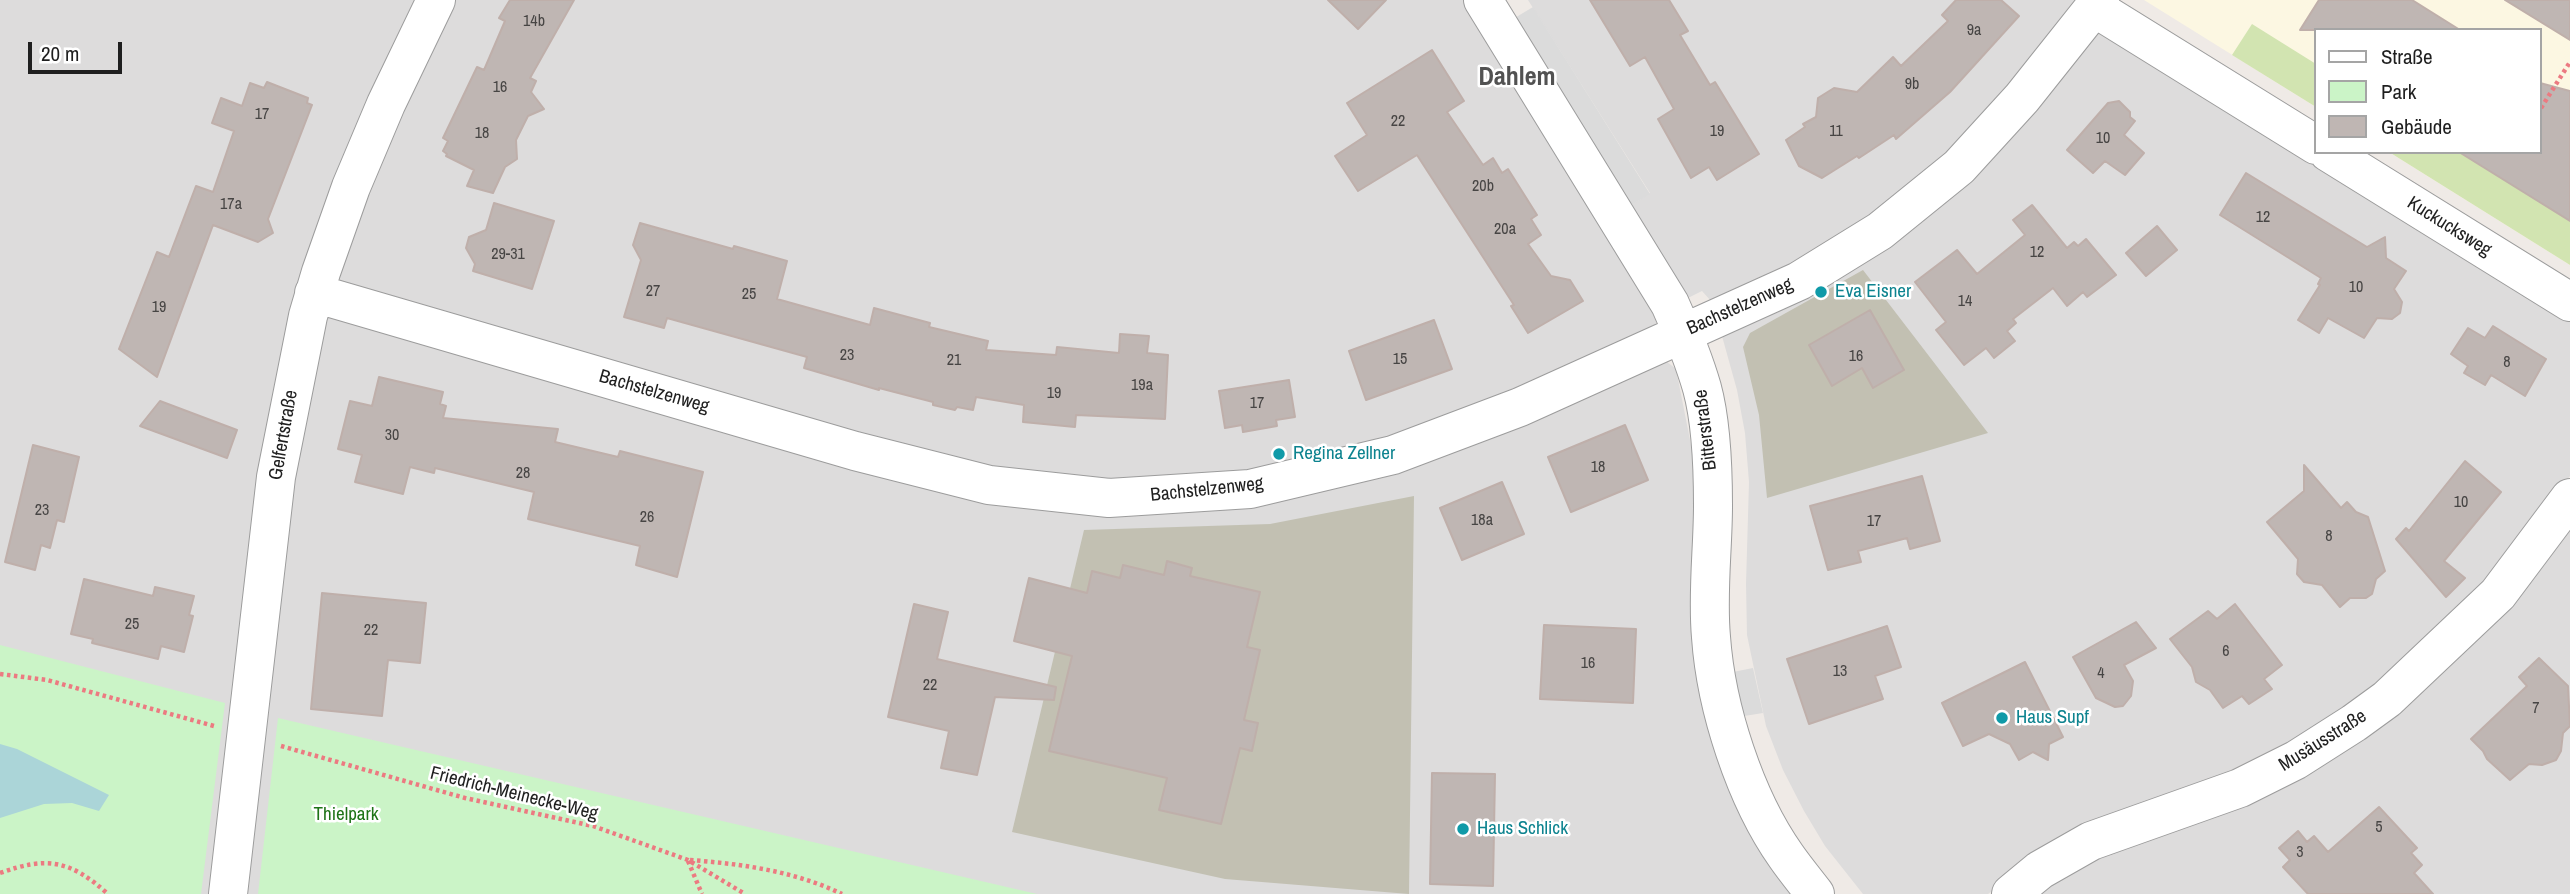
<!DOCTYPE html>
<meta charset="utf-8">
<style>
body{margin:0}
#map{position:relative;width:2570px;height:894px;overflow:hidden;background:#efeae6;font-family:"Archivo Narrow",sans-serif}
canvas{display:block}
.legend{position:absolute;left:2314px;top:28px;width:228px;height:126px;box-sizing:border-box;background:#fff;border:2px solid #a5a5a5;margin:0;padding:9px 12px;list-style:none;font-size:21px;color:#1f1f1f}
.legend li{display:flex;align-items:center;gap:14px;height:35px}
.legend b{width:35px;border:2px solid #a5a5a5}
.scale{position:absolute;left:28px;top:42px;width:94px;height:32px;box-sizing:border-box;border:4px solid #1f1f1f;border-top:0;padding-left:9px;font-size:21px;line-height:24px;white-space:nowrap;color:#1f1f1f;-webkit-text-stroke:5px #fff;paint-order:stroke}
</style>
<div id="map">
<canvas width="2570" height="894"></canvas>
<ul class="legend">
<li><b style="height:9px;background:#fff"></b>Straße</li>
<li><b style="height:19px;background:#cbf4c7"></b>Park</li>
<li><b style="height:19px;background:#bfb6b3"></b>Gebäude</li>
</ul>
<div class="scale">20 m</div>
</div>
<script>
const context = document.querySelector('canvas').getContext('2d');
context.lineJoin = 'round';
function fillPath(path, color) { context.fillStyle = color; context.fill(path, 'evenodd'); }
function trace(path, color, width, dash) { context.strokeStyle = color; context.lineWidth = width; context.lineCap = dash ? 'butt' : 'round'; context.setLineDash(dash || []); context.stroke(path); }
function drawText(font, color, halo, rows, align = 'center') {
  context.font = font + ' "Archivo Narrow",sans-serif'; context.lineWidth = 5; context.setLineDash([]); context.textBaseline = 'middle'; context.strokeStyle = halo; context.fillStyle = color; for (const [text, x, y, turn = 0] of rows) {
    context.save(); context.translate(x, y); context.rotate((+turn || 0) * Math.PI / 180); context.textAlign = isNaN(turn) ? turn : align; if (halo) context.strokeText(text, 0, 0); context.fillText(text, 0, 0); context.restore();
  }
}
fillPath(new Path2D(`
 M 0,0 L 418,0 L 344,156 L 214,894 L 0,894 Z
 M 453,0 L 1463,0 L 1657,318 L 1656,323 L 1650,333 L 1479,403 L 1354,448 L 1248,470 L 1119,484 L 902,453 L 338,281 L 364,191 Z
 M 1528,0 L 2083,0 L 2073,17 L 1929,171 L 1872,215 L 1821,248 L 1749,285 L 1711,301 L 1702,291 L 1686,299 L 1628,207 L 1650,193 Z
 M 2100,30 L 2570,317 L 2570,476 L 2496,572 L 2376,686 L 2302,740 L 2033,859 L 1988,894 L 1863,894 L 1825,846 L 1804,811 L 1783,770 L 1766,726 L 1747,635 L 1746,584 L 1749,482 L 1745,433 L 1737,390 L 1722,336 L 1802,292 Z
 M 327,314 L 1158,507 L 1666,361 L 1676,369 L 1692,450 L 1695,523 L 1691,588 L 1699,670 L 1796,894 L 243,894 L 286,490 Z
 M 2570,524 L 2570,894 L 2034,894 L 2075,866 L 2241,802 Z`), '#dddcdc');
fillPath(new Path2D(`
 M 2144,0 L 2570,0 L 2570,265 L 2389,152 L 2540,152 L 2540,30 L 2316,30 L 2316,107 Z`), '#fcf7e2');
fillPath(new Path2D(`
 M 1863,270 L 1988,433 L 1767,498 L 1759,415 L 1743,347 L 1750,333 Z
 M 1414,496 L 1409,894 L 1225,879 L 1012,832 L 1084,530 L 1270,524 Z`), '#c2c0b2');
fillPath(new Path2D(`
 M 2252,24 L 2316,64 L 2316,107 L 2232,55 Z
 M 2389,152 L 2459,152 L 2570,221 L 2570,265 Z`), '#d2e4b1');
fillPath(new Path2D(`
 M 0,645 L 225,703 L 201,894 L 0,894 Z
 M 278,718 L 1037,894 L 258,894 Z`), '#cbf4c7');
fillPath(new Path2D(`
 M 1533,7 L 1650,194 L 1628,207 L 1513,19 Z
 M 1753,668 L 1763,713 L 1738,717 L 1728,673 Z`), '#dbdbdb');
fillPath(new Path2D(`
 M 0,744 L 17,749 L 109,795 L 99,811 L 72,803 L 44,804 L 0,818 Z`), '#abd5d8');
const building = new Path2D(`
 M 510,0 L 574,0 L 530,78 L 536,81 L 531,92 L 544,109 L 528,116 L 516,140 L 517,159 L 505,167 L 493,193 L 467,186 L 474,170 L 446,156 L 447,154 L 443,151 L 448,141 L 443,138 L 477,67 L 484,70 L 505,21 L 499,18 Z
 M 1328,0 L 1386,0 L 1358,29 Z
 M 1590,0 L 1669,0 L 1688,31 L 1680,35 L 1710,85 L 1715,82 L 1759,154 L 1717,180 L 1709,167 L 1691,178 L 1658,119 L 1674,109 L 1645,57 L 1630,66 Z
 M 1956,0 L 2001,0 L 2019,16 L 1950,92 L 1896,139 L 1894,135 L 1859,158 L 1857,156 L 1822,178 L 1799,166 L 1786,140 L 1805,127 L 1803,124 L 1816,117 L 1818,98 L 1834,88 L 1857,92 L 1893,57 L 1901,66 L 1948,21 L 1942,15 Z
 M 2319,0 L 2412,0 L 2460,30 L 2300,30 Z
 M 2505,0 L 2570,0 L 2570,40 Z
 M 1432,50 L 1464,101 L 1447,112 L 1483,165 L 1493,158 L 1502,173 L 1508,169 L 1537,215 L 1531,219 L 1541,235 L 1528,244 L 1551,276 L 1570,280 L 1583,301 L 1528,333 L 1511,306 L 1514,305 L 1417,155 L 1358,191 L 1335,156 L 1367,135 L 1347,103 Z
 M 267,82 L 308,98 L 307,103 L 312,105 L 268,219 L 273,233 L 258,242 L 213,225 L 157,377 L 119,349 L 157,252 L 169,257 L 196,186 L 213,192 L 234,131 L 212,123 L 221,98 L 242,106 L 250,83 L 264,88 Z
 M 2540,83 L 2570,91 L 2570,221 L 2459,152 L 2540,152 Z
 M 2119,101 L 2130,112 L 2130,117 L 2135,121 L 2124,135 L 2144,153 L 2125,175 L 2105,161 L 2093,173 L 2067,150 L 2108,103 Z
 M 2246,173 L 2367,247 L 2385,237 L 2386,258 L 2406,271 L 2394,289 L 2402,302 L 2400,313 L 2392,319 L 2377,318 L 2364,338 L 2328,318 L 2319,333 L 2298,320 L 2320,285 L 2318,284 L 2321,278 L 2220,215 Z
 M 494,203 L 554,221 L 532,289 L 473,271 L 475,264 L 466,248 L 469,237 L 486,230 Z
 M 2032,205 L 2067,248 L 2074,242 L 2078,246 L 2086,239 L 2116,275 L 2087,297 L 2083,292 L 2067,306 L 2053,288 L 2013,319 L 2016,323 L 2007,331 L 2015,341 L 1994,358 L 1986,348 L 1964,365 L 1936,330 L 1946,322 L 1915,282 L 1957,250 L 1977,274 L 2025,235 L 2013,220 Z
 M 640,223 L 733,249 L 734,246 L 787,261 L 777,299 L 870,325 L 874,308 L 930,323 L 929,327 L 988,341 L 986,350 L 1056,355 L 1057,347 L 1119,353 L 1120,334 L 1149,336 L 1147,353 L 1168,355 L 1165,419 L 1076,415 L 1075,427 L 1023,422 L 1024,405 L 976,397 L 973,410 L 957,407 L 955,410 L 933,405 L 933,402 L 879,388 L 879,390 L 804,368 L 807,357 L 667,318 L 664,328 L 624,317 L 641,260 L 633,245 Z
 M 2157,226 L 2177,250 L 2146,276 L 2126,253 Z
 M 1870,310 L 1904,370 L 1873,388 L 1862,368 L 1832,386 L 1809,345 Z
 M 1434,320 L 1452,369 L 1366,400 L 1349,351 Z
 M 2493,326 L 2546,359 L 2525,396 L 2491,375 L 2485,385 L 2464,373 L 2468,366 L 2451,354 L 2468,328 L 2485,338 Z
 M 379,377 L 443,392 L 440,404 L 446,406 L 443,418 L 558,429 L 555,442 L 618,457 L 620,451 L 703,472 L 677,577 L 636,565 L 640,546 L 528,519 L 534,492 L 435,468 L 434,473 L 410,467 L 403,494 L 355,482 L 362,455 L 338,449 L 350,401 L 372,406 Z
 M 1289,380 L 1295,417 L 1276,420 L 1277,426 L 1243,432 L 1242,425 L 1225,428 L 1219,391 Z
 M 160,401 L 237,430 L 227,458 L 140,426 Z
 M 1625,425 L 1648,480 L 1571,512 L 1548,457 Z
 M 33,445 L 79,457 L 64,522 L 57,520 L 50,548 L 41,545 L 35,570 L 5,562 Z
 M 2465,461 L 2501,492 L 2444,561 L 2465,578 L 2446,597 L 2396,539 L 2406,528 L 2409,531 Z
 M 2304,465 L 2341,508 L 2347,502 L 2356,512 L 2368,517 L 2385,571 L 2376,579 L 2372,594 L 2366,598 L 2350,598 L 2340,607 L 2322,585 L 2304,582 L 2297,574 L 2298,559 L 2267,522 L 2304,491 Z
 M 1922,476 L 1940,541 L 1910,549 L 1907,538 L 1858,551 L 1861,562 L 1828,570 L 1810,506 Z
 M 1502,482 L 1524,534 L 1462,560 L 1440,508 Z
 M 1167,561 L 1192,568 L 1190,576 L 1260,592 L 1247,647 L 1260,650 L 1244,720 L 1258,723 L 1252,751 L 1240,748 L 1221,824 L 1159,810 L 1167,778 L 1049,751 L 1072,656 L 1014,641 L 1029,578 L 1087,593 L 1092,571 L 1120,578 L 1123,565 L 1164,575 Z
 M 84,579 L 153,596 L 155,587 L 194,596 L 189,615 L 193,616 L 184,652 L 161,646 L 158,659 L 92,643 L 93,639 L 71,634 Z
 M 322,593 L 426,603 L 420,663 L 388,660 L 382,716 L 311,709 Z
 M 914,604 L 948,612 L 937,659 L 1056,687 L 1054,700 L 995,697 L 977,775 L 941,768 L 949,731 L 888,717 Z
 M 2235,604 L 2282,665 L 2264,679 L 2272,689 L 2249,704 L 2242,696 L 2223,708 L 2210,690 L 2196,682 L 2192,667 L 2170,639 L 2208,611 L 2217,619 Z
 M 2136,622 L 2156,648 L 2124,665 L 2133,681 L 2131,696 L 2123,706 L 2115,707 L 2096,698 L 2073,657 Z
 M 1544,625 L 1636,629 L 1633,703 L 1540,699 Z
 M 1887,626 L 1901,667 L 1875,676 L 1883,699 L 1809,724 L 1787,659 Z
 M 2539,658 L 2568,686 L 2570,726 L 2563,733 L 2561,751 L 2556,760 L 2542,765 L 2529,764 L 2510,780 L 2487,759 L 2483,751 L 2471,739 L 2527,686 L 2519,677 Z
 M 2025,662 L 2063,737 L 2049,744 L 2048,760 L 2033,752 L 2019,760 L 2010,744 L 1989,734 L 1963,746 L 1942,703 Z
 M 1432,773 L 1495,774 L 1493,886 L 1430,884 Z
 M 2379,807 L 2417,848 L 2411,853 L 2422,865 L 2414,873 L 2433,894 L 2308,894 L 2283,867 L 2290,860 L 2279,848 L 2298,831 L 2307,842 L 2314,836 L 2328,852 Z`);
fillPath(building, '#bfb6b3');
trace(building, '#bfafaa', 2);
const minor = new Path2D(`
 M 1483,0 L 1670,304 C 1682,331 1694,360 1702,388 C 1711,421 1713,470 1713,505 C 1713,549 1707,593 1711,637 C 1716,708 1745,798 1786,856 C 1795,869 1805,881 1815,894
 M 2095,8 L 2316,145
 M 2328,152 L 2570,302
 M 314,293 L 855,451 L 989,485 L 1109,498 L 1250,489 L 1393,455 L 1520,407 L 1799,281 L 1880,231 L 1959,167 L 2022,98 L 2100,0
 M 228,894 L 276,477 L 308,316 L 321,272 L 351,187 L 386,104 L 436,0
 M 2011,894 L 2040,870 L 2091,841 L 2240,788 L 2296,760 L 2354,723 L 2387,699 L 2498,594 L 2570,498`);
trace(minor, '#9c9c9c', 40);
trace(new Path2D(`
 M 2541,108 L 2570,62
 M 0,674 L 47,680 L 214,726
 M 281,746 L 465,798 L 593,826 L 688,860 L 745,894
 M 690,860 C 742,864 794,871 842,894
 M 688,861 L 702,894
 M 0,873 C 47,856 70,860 108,894`), '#ec7a81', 4.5, [3.5, 3.5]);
trace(minor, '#fff', 38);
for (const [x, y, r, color] of [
 [1821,292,7,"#0f9aa8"],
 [1279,454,7,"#0f9aa8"],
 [2002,718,7,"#0f9aa8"],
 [1463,829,7,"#0f9aa8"]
]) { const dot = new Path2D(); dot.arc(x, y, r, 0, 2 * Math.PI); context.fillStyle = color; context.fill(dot); trace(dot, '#fff', 2.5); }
drawText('16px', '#474544', null, [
 ["14b",534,22],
 ["9a",1974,31],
 ["9b",1912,85],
 ["16",500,88],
 ["17",262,115],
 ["22",1398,122],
 ["19",1717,132],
 ["11",1836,132],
 ["18",482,134],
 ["10",2103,139],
 ["20b",1483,187],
 ["17a",231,205],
 ["12",2263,218],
 ["20a",1505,230],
 ["12",2037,253],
 ["29-31",508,255],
 ["10",2356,288],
 ["27",653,292],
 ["25",749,295],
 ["14",1965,302],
 ["19",159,308],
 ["23",847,356],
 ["16",1856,357],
 ["15",1400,360],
 ["21",954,361],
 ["8",2507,363],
 ["19a",1142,386],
 ["19",1054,394],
 ["17",1257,404],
 ["30",392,436],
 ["18",1598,468],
 ["28",523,474],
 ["10",2461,503],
 ["23",42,511],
 ["26",647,518],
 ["18a",1482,521],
 ["17",1874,522],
 ["8",2329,537],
 ["25",132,625],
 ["22",371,631],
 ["6",2226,652],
 ["16",1588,664],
 ["13",1840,672],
 ["4",2101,674],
 ["22",930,686],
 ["7",2536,709],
 ["5",2379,828],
 ["3",2300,853]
]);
drawText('19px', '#1f1f1f', '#fff', [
 ["Kuckucksweg",2449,227,32],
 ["Bachstelzenweg",1740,307,-24],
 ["Bachstelzenweg",654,392,16],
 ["Bitterstraße",1706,430,-97],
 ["Gelfertstraße",284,435,-80],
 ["Bachstelzenweg",1207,490,-6],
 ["Musäusstraße",2323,741,-32],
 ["Friedrich-Meinecke-Weg",514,794,14]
]);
drawText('19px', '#0d838f', '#fff', [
 ["Eva Eisner",1835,292],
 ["Regina Zellner",1293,454],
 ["Haus Supf",2016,718],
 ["Haus Schlick",1477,829]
], 'left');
drawText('19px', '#1e7317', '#fff', [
 ["Thielpark",346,815]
]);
drawText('bold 26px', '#525252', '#fff', [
 ["Dahlem",1517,78]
]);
</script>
